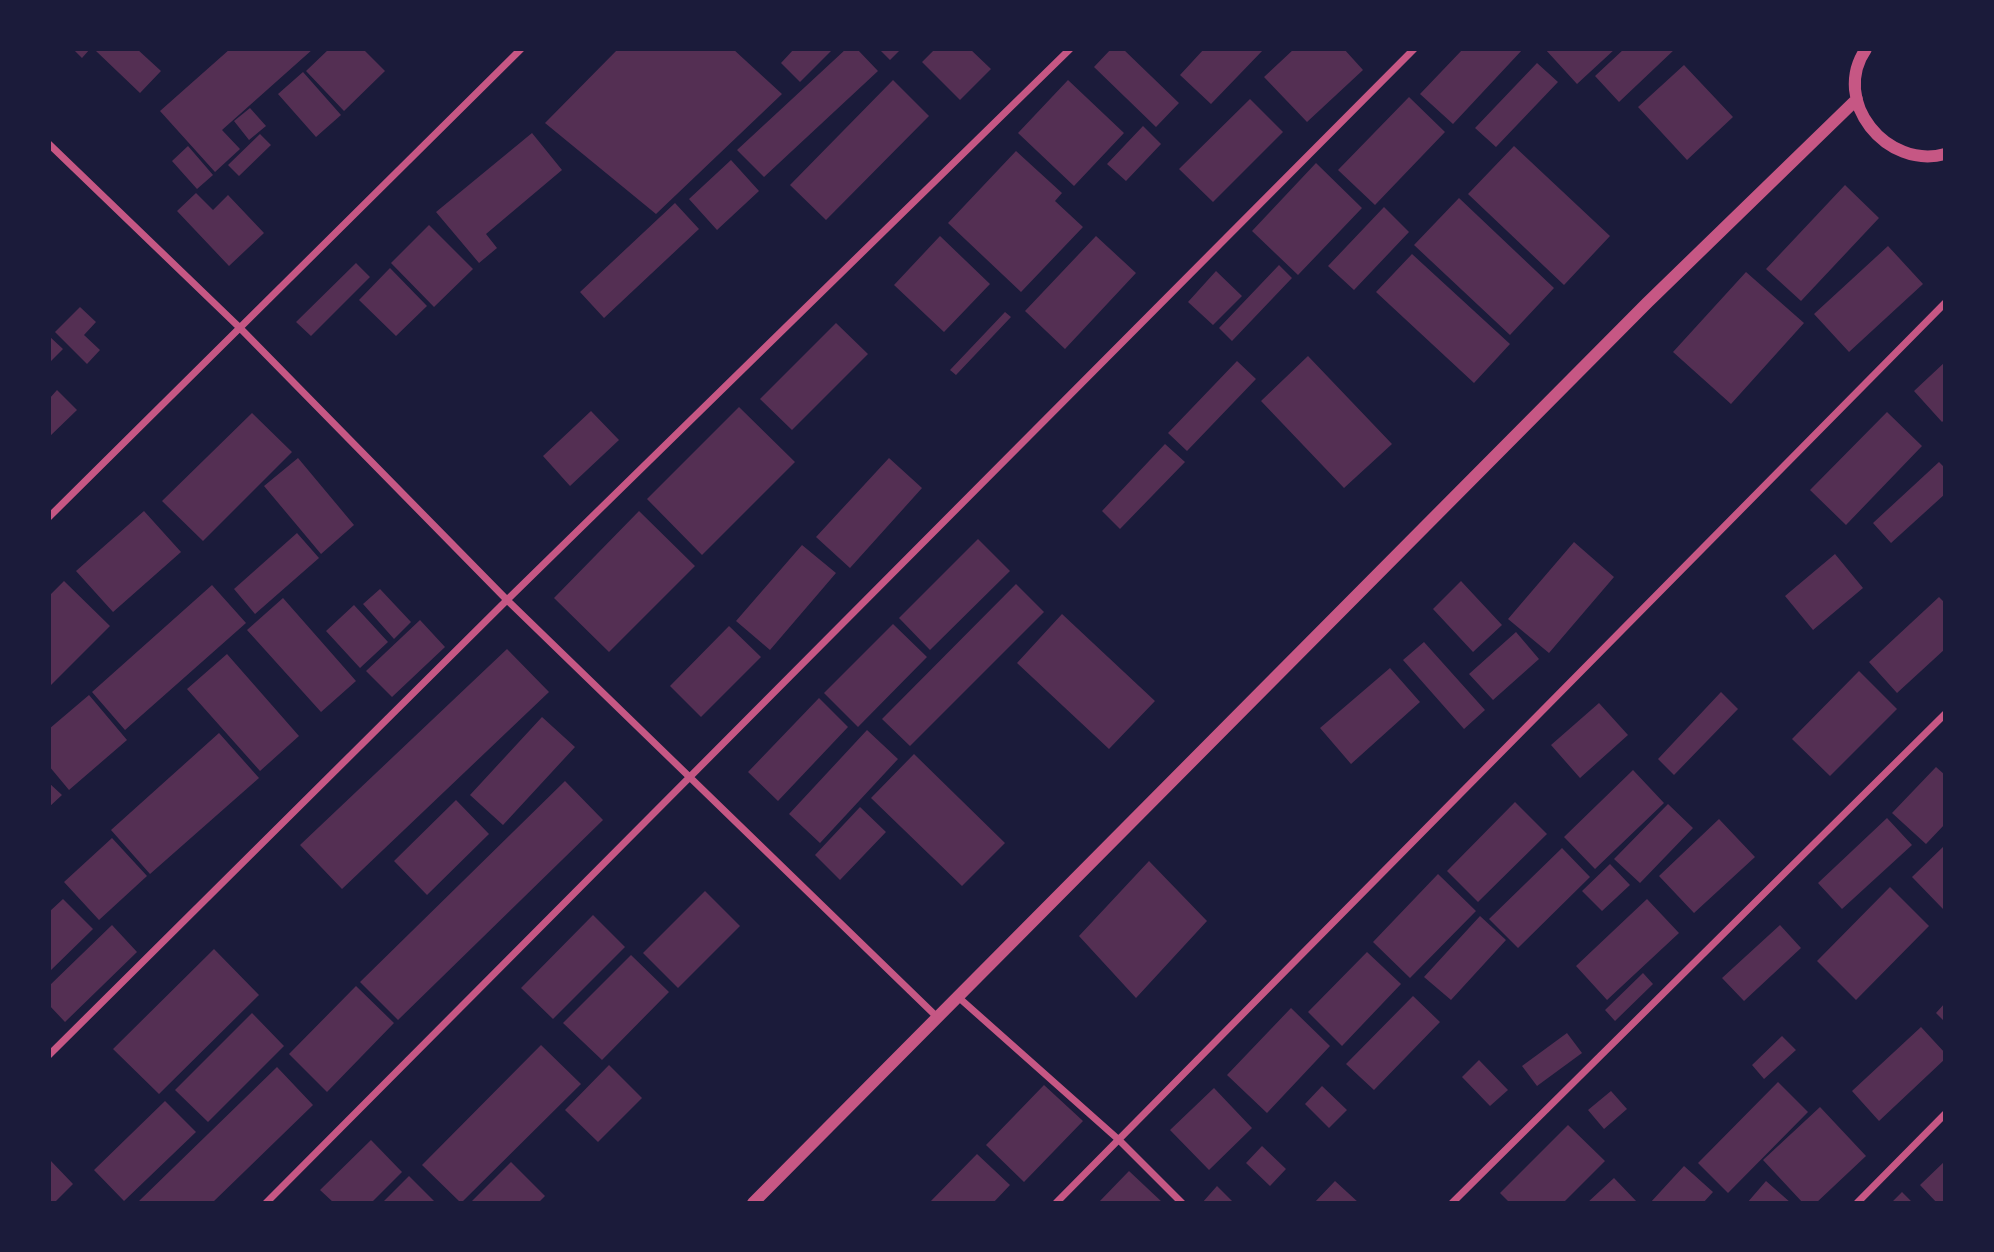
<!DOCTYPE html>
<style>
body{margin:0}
#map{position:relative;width:1994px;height:1252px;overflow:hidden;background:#1b1b3a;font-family:"Open Sans",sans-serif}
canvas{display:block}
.frame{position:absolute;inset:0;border:51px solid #1b1b3a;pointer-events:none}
</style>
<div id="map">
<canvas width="1994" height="1252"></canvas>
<div class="frame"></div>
</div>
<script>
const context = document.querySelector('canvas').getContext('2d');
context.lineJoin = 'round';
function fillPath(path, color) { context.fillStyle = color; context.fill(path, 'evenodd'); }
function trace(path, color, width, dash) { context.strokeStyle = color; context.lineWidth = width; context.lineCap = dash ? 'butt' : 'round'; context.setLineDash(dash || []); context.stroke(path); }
fillPath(new Path2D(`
 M 73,49 L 90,49 L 82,58 Z
 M 98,49 L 137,49 L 161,71 L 140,93 L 96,51 Z
 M 230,49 L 313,49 L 222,130 L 240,149 L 215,172 L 160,111 Z
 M 329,49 L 363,49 L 385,71 L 344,111 L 306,71 Z
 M 618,49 L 733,49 L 782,94 L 656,214 L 545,123 Z
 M 794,49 L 833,49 L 800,82 L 781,63 Z
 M 846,49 L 857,49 L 878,71 L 764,177 L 737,150 Z
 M 879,49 L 901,49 L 890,60 Z
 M 935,49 L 970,49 L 991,69 L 960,100 L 922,62 Z
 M 1111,49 L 1123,49 L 1179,103 L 1156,127 L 1094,67 Z
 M 1204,49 L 1264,49 L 1211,104 L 1180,75 Z
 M 1294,49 L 1344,49 L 1363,70 L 1307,122 L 1264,77 Z
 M 1463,49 L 1523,49 L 1453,124 L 1420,94 Z
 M 1545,49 L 1615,49 L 1577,84 Z
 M 1624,49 L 1675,49 L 1619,102 L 1595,76 Z
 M 1537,63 L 1558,82 L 1496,147 L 1475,128 Z
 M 1684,65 L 1733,117 L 1687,160 L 1638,107 Z
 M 303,72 L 341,115 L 316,137 L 278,94 Z
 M 893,80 L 929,116 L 826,220 L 790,185 Z
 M 1068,80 L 1124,133 L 1074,186 L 1018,133 Z
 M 1409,97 L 1445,132 L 1375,205 L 1338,170 Z
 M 1250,99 L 1283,132 L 1213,202 L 1179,169 Z
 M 250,108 L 266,126 L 249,140 L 234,121 Z
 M 1143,126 L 1161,144 L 1126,181 L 1107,164 Z
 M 532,133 L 562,170 L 486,234 L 497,248 L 479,263 L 436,212 Z
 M 260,134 L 271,145 L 239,176 L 228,165 Z
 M 188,146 L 213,175 L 197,189 L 172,161 Z
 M 1514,146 L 1610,236 L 1564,285 L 1468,194 Z
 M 1016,151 L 1062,193 L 1055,201 L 1083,227 L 1021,292 L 948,223 Z
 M 731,160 L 759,191 L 717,230 L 689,199 Z
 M 1316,163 L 1362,208 L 1298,275 L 1252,231 Z
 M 1845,185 L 1879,218 L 1801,301 L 1766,269 Z
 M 196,193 L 213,210 L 228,195 L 264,233 L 229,266 L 177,211 Z
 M 1459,198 L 1554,288 L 1510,335 L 1414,245 Z
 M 675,203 L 699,229 L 604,318 L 580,292 Z
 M 1384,207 L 1409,232 L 1354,290 L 1328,266 Z
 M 429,225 L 473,269 L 434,307 L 391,263 Z
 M 940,236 L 990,284 L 944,332 L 894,285 Z
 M 1096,236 L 1136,273 L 1065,349 L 1025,311 Z
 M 1888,246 L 1923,284 L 1849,352 L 1814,314 Z
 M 1412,254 L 1510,344 L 1474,383 L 1376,292 Z
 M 356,263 L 370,277 L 311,336 L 296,322 Z
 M 1279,265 L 1292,278 L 1232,341 L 1219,328 Z
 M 390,268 L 427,306 L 396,336 L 359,300 Z
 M 1216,271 L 1242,296 L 1213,325 L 1188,302 Z
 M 1746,272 L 1804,323 L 1731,404 L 1673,352 Z
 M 80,307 L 96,322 L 84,335 L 100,350 L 87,364 L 55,332 Z
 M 1005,312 L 1011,317 L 956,375 L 950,370 Z
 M 836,323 L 868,354 L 792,430 L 760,399 Z
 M 49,336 L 63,349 L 49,363 Z
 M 1308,356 L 1392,444 L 1344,488 L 1261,401 Z
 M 1237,361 L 1256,379 L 1187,451 L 1168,433 Z
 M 1945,362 L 1945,419 L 1942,422 L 1914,391 Z
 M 57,390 L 77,410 L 49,437 L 49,399 Z
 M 739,407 L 795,462 L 702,555 L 647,499 Z
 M 591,411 L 619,440 L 570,486 L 543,456 Z
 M 1887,412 L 1922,446 L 1846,525 L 1810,490 Z
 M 252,413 L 292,452 L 203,541 L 162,501 Z
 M 1165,444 L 1185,462 L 1120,529 L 1102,511 Z
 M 298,458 L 354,525 L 321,554 L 264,486 Z
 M 889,458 L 922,488 L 850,568 L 816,537 Z
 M 1939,462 L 1945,468 L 1945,494 L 1891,543 L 1873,523 Z
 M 144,511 L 181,552 L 113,612 L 76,571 Z
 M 639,511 L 695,566 L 609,652 L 554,598 Z
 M 297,533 L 319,558 L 255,614 L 234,589 Z
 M 978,539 L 1010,571 L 930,650 L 899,618 Z
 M 1574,542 L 1614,577 L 1549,653 L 1508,619 Z
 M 802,545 L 836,573 L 770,650 L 736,621 Z
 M 1835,554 L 1863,588 L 1813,630 L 1785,596 Z
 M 64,581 L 110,626 L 49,687 L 49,596 Z
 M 1461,581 L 1502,625 L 1473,652 L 1433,609 Z
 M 1016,584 L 1044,612 L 910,746 L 882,719 Z
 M 212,585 L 246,623 L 125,730 L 92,692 Z
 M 380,589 L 411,622 L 394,639 L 363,604 Z
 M 1939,597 L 1945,603 L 1945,649 L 1897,693 L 1869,662 Z
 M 283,598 L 356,681 L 321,712 L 247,630 Z
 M 354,605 L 388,642 L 360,668 L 326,631 Z
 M 1062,614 L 1155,701 L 1109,749 L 1017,663 Z
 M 420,620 L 445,647 L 392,697 L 366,671 Z
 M 893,624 L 927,657 L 858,727 L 824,693 Z
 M 729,626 L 761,657 L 701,717 L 670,686 Z
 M 1516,632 L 1539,659 L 1493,700 L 1469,674 Z
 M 1424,642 L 1485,710 L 1464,729 L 1403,660 Z
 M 507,649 L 549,692 L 342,889 L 300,845 Z
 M 227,654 L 299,736 L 260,771 L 187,689 Z
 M 1390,668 L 1420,702 L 1351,764 L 1320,728 Z
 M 1859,671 L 1897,709 L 1830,776 L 1792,739 Z
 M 1721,692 L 1738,709 L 1674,775 L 1658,759 Z
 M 89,695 L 127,740 L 69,790 L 49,766 L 49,729 Z
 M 819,698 L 848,727 L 778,801 L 748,772 Z
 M 1599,703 L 1628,735 L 1580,778 L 1551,745 Z
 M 542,717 L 575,747 L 503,825 L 470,795 Z
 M 867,730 L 898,759 L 820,843 L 789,814 Z
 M 219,733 L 259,778 L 150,874 L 111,830 Z
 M 914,754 L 1005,843 L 962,886 L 871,798 Z
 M 1936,767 L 1945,775 L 1945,824 L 1926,844 L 1892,813 Z
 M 1633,770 L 1664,803 L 1595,869 L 1564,837 Z
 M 565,781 L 603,820 L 398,1020 L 360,982 Z
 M 49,783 L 62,795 L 49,807 Z
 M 456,800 L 489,834 L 427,895 L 394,861 Z
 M 1515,802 L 1547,834 L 1478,902 L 1447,871 Z
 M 1668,804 L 1693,828 L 1640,883 L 1614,859 Z
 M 860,807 L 886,832 L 840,880 L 815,855 Z
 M 1887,818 L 1912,845 L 1842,909 L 1818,883 Z
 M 1719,819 L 1755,857 L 1694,913 L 1659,876 Z
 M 112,838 L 147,876 L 99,920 L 64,882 Z
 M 1945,845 L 1945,908 L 1943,909 L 1912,877 Z
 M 1562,848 L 1590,877 L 1518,948 L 1489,919 Z
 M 1149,861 L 1207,921 L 1136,998 L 1079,936 Z
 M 1610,864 L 1630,885 L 1602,911 L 1582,891 Z
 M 1438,874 L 1476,911 L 1410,978 L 1373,942 Z
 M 1890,887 L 1929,926 L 1856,1000 L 1817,961 Z
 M 705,891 L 740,926 L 678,988 L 643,953 Z
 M 63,899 L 93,929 L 49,972 L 49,912 Z
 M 1647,899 L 1679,933 L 1607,1000 L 1576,966 Z
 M 593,915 L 625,947 L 553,1019 L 521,988 Z
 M 1480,916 L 1506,940 L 1451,1000 L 1424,977 Z
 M 112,925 L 137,952 L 65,1022 L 49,1005 L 49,986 Z
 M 1780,925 L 1801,948 L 1744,1001 L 1722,978 Z
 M 214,949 L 259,995 L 159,1094 L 113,1049 Z
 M 1367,952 L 1401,984 L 1342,1046 L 1308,1012 Z
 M 631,955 L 669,992 L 602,1060 L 563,1023 Z
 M 1643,973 L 1653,984 L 1615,1021 L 1605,1010 Z
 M 356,986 L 394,1023 L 327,1092 L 289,1054 Z
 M 1413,996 L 1440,1022 L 1374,1090 L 1346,1064 Z
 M 1945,1003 L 1945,1022 L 1936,1013 Z
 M 1291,1008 L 1330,1046 L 1267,1113 L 1227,1075 Z
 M 252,1013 L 284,1046 L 208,1122 L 175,1090 Z
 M 1921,1027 L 1945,1053 L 1945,1059 L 1879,1121 L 1852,1091 Z
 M 1567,1033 L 1582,1053 L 1537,1086 L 1522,1066 Z
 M 1782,1036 L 1796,1050 L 1764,1079 L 1752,1065 Z
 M 541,1045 L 581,1084 L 461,1203 L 422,1165 Z
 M 1479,1060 L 1508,1090 L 1490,1106 L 1462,1077 Z
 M 609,1065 L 642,1098 L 598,1142 L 565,1110 Z
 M 277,1067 L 313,1105 L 212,1203 L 139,1201 Z
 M 1778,1082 L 1808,1112 L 1728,1193 L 1698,1163 Z
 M 1044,1085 L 1083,1121 L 1024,1182 L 986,1145 Z
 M 1322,1086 L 1347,1110 L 1329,1128 L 1305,1104 Z
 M 1214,1088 L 1252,1128 L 1209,1170 L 1170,1130 Z
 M 1611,1091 L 1627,1109 L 1604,1129 L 1588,1110 Z
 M 165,1101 L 196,1132 L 124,1201 L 94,1170 Z
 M 1820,1107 L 1866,1156 L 1816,1203 L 1803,1203 L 1763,1160 Z
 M 1568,1125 L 1605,1161 L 1563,1203 L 1510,1203 L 1500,1193 Z
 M 371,1140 L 402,1172 L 371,1203 L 334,1203 L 320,1190 Z
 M 1262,1146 L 1286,1169 L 1270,1186 L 1246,1163 Z
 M 977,1154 L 1010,1185 L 993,1203 L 929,1203 Z
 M 49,1159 L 73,1184 L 54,1203 L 49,1203 Z
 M 1945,1161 L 1945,1203 L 1937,1203 L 1920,1185 Z
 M 511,1162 L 545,1196 L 538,1203 L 470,1203 Z
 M 1684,1166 L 1713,1192 L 1703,1203 L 1650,1203 Z
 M 1129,1171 L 1163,1203 L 1098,1203 Z
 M 409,1176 L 436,1203 L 382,1203 Z
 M 1614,1178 L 1638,1203 L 1587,1203 Z
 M 1335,1181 L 1359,1203 L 1314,1203 Z
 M 1766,1181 L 1791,1203 L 1747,1203 Z
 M 1217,1186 L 1234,1203 L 1202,1203 Z
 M 1902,1192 L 1913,1203 L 1891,1203 Z`), '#542f53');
trace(new Path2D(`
 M 49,144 L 240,328 L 507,600 L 936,1016
 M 49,517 L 521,49
 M 957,996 L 1119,1140 L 1182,1203
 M 49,1055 L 507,600 L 1070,49
 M 266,1203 L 1414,49
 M 1056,1203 L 1945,303
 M 1452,1203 L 1945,714
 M 1857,1203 L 1945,1114`), '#c65784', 7);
trace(new Path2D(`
 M 1866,49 C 1830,101 1887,170 1945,154
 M 753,1203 L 1647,303 L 1857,99`), '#c65784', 12);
</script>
